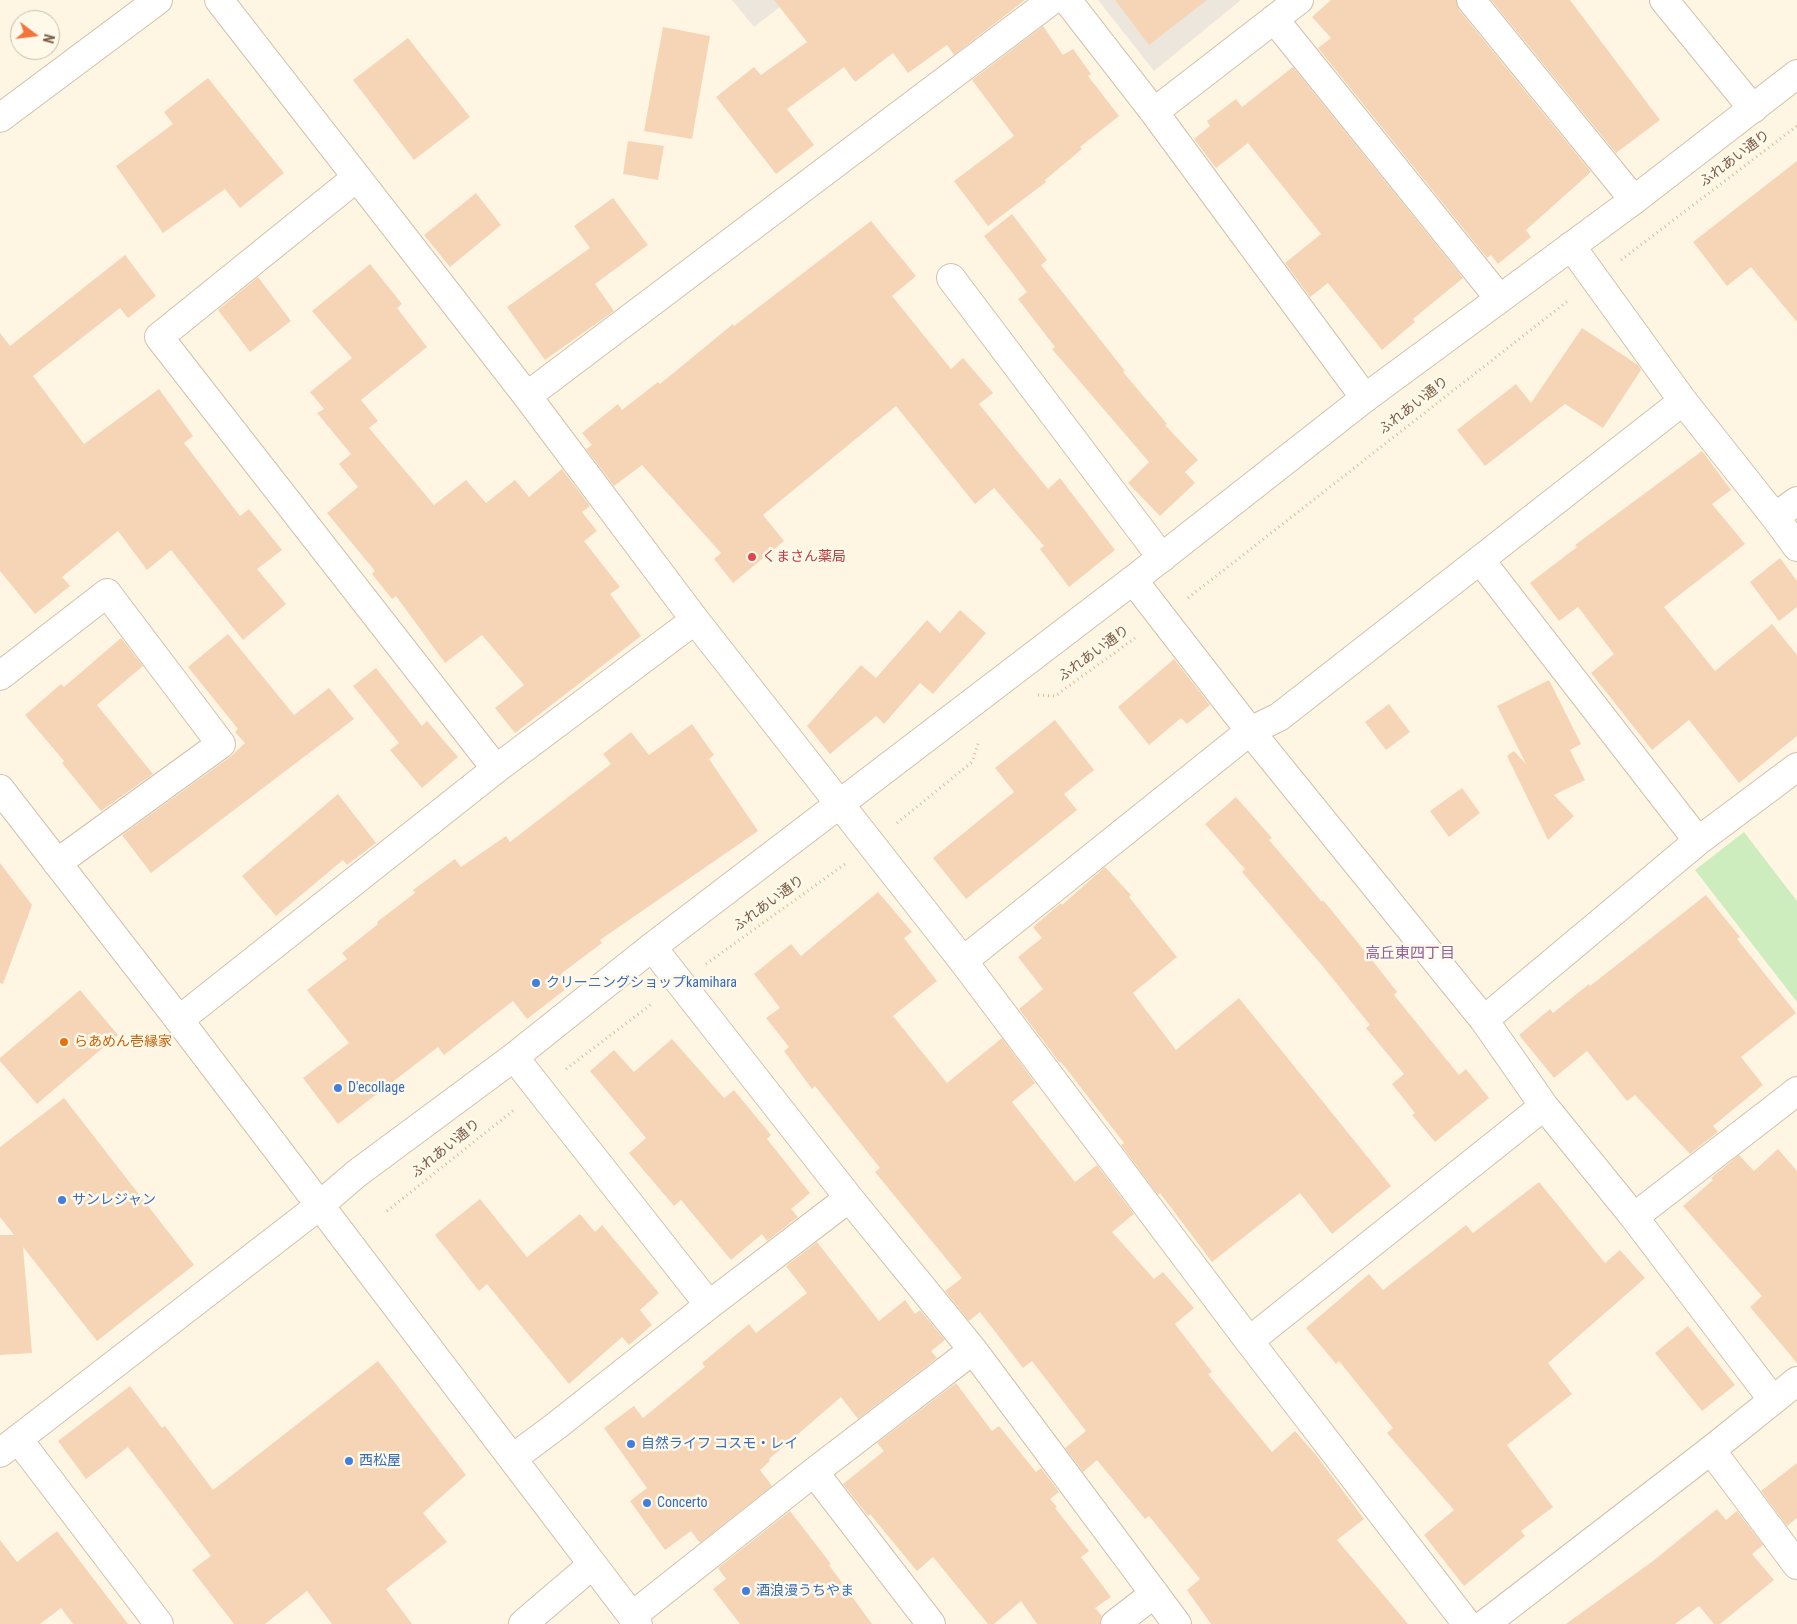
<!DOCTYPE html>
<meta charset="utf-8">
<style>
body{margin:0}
#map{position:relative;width:1797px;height:1624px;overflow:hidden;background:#fef6e2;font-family:"Roboto Condensed",sans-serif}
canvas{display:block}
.north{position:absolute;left:10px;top:10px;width:50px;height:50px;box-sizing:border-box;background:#fff9ea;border:1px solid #c9baa8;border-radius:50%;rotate:105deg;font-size:14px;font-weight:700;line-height:20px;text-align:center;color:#795c46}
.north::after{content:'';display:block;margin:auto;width:18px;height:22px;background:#f4743b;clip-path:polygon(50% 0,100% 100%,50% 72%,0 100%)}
</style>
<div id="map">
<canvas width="1797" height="1624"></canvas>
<div class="north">N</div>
</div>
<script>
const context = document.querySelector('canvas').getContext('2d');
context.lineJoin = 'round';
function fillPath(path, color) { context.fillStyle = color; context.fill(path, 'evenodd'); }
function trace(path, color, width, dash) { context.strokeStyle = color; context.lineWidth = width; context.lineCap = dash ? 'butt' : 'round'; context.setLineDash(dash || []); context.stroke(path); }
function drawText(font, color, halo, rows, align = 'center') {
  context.font = font + ' "Roboto Condensed","Noto Sans JP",sans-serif'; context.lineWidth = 5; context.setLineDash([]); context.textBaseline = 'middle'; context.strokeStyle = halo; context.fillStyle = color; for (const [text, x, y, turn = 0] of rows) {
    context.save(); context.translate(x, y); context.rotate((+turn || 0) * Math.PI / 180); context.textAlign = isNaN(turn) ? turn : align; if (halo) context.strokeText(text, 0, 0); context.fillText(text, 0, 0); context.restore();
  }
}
fillPath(new Path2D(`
 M 732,0 L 789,0 L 754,27 Z
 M 1098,0 L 1241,0 L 1154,71 Z`), '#ede6dd');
fillPath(new Path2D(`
 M 1744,832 L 1797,901 L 1797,1002 L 1695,870 Z`), '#ceedbf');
fillPath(new Path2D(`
 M 774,0 L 1025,0 L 954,55 L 947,45 L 908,73 L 893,53 L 855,82 L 844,67 L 787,109 L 814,145 L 776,174 L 716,97 L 754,67 L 761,75 L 807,42 Z
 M 1115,0 L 1207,0 L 1149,45 Z
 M 1331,0 L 1456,0 L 1459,10 L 1591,172 L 1526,230 L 1531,237 L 1498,264 L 1491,255 L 1487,258 L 1318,48 L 1331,38 L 1312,17 Z
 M 1491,0 L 1570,0 L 1660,120 L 1616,153 Z
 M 1043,26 L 1063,55 L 1073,49 L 1091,74 L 1088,76 L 1119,116 L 1080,147 L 1082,149 L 1045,180 L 1046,182 L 988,226 L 954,181 L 1014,136 L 972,80 Z
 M 663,27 L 710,36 L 692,139 L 644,131 Z
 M 408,38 L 470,117 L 414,160 L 353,80 Z
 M 1293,67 L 1463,278 L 1413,319 L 1415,322 L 1382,350 L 1328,283 L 1310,297 L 1285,263 L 1321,234 L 1248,143 L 1216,168 L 1194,139 L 1210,126 L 1207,121 L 1236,99 L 1242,107 Z
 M 208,78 L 284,173 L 240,208 L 225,189 L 163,233 L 116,166 L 173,124 L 164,112 Z
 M 628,141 L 664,146 L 658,180 L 623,174 Z
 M 1797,161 L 1797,322 L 1751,267 L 1727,286 L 1693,242 Z
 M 476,193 L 501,225 L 450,267 L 424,235 Z
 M 613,198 L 648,245 L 595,284 L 614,311 L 545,360 L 507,307 L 590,248 L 574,226 Z
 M 1012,214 L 1047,260 L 1041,265 L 1125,371 L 1123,372 L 1167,424 L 1165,425 L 1198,460 L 1185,472 L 1195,483 L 1160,516 L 1128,483 L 1149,462 L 1052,349 L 1055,347 L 1018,299 L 1027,292 L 984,236 Z
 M 871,221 L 916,276 L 892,296 L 951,369 L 963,358 L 993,393 L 979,404 L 1048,489 L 1060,478 L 1115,550 L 1069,587 L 1040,549 L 1044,546 L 994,488 L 975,504 L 896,406 L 763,515 L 784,541 L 733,583 L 714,559 L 721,553 L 642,465 L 614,486 L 586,449 L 592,445 L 582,433 L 618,404 L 622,410 L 658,382 L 660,384 L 733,324 L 734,326 Z
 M 125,255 L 156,296 L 128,318 L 120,308 L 33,376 L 84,444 L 159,389 L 193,436 L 184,443 L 240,516 L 249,509 L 282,550 L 257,569 L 286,604 L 243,640 L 171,550 L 147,570 L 118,531 L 62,577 L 70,586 L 35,614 L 0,571 L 0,333 L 10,346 Z
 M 370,264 L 402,304 L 397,308 L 427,347 L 361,400 L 378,421 L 369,428 L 434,505 L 466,480 L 486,503 L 515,480 L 529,497 L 562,469 L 590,506 L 582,512 L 597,531 L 584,541 L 620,587 L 610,594 L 641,636 L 515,733 L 495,708 L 524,685 L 482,635 L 445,663 L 396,596 L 392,599 L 372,574 L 375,571 L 327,513 L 358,487 L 339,464 L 351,454 L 317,413 L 324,409 L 310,392 L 352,358 L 312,311 Z
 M 258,277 L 291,321 L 250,352 L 218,310 Z
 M 1582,328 L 1638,365 L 1641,370 L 1603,428 L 1565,404 L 1485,466 L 1457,430 L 1516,384 L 1531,403 Z
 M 1702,451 L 1731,490 L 1712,504 L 1745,544 L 1664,607 L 1715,671 L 1772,624 L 1797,655 L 1797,736 L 1739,783 L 1689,720 L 1652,750 L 1591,673 L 1614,654 L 1578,607 L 1559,621 L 1530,583 L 1577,547 L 1575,545 Z
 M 1780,558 L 1797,581 L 1797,607 L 1779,621 L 1750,582 Z
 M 960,610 L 986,633 L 933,694 L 920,683 L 884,724 L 876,716 L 830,754 L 807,726 L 861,665 L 876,678 L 927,620 L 940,633 Z
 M 228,634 L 294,715 L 329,688 L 354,719 L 151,873 L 122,835 L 230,757 L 245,743 L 235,732 L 238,729 L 188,667 Z
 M 121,638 L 143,666 L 97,705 L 153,774 L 101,811 L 62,763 L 64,761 L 25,715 L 61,684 L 64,687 Z
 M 1174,659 L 1210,705 L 1187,724 L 1181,718 L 1149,745 L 1118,707 Z
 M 376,668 L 422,726 L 427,721 L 458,757 L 422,788 L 390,750 L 399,743 L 353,686 Z
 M 1549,680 L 1581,744 L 1570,750 L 1585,780 L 1554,795 L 1574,816 L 1548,840 L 1507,756 L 1514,751 L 1526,764 L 1497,706 Z
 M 1389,704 L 1410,732 L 1386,750 L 1365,722 Z
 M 1055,720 L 1094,770 L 1064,794 L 1077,810 L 966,899 L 933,858 L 1014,792 L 995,768 Z
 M 692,724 L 714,755 L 709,759 L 758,831 L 600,940 L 602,943 L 562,973 L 571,985 L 527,1019 L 513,1001 L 444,1055 L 438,1047 L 338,1124 L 303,1078 L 349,1043 L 307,990 L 347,959 L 342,953 L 378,924 L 377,922 L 415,893 L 413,890 L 455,859 L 461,867 L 506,836 L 510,842 L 611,764 L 603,754 L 631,732 L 649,755 Z
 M 1462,788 L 1480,813 L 1449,837 L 1430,811 Z
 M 338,794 L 376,843 L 347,865 L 343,860 L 276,916 L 242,876 Z
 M 1236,797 L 1272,838 L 1269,840 L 1322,902 L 1323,900 L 1376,965 L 1397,992 L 1394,995 L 1459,1075 L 1466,1069 L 1489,1098 L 1435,1142 L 1412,1115 L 1415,1113 L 1392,1084 L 1404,1074 L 1366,1028 L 1370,1025 L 1325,969 L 1242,872 L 1245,869 L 1205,824 Z
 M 0,863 L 32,905 L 3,984 L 0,983 Z
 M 1105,867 L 1131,895 L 1129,897 L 1177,957 L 1133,993 L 1176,1050 L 1239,998 L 1391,1186 L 1332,1234 L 1300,1193 L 1212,1262 L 1160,1193 L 1158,1195 L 1121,1145 L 1124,1143 L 1061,1062 L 1060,1063 L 1019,1009 L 1043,989 L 1018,957 L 1042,938 L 1033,927 L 1061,903 L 1062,905 Z
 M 878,892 L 912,932 L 904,938 L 937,981 L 893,1016 L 947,1083 L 1002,1038 L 1035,1083 L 1012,1102 L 1075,1182 L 1097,1165 L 1134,1214 L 1112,1232 L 1154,1279 L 1163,1272 L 1194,1308 L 1175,1324 L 1212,1372 L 1208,1374 L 1272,1452 L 1295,1431 L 1316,1455 L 1364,1519 L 1337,1540 L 1408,1624 L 1211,1624 L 1187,1590 L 1200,1579 L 1149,1516 L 1145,1519 L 1097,1460 L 1083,1472 L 1065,1448 L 1086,1431 L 1032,1361 L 1023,1368 L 980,1312 L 969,1321 L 945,1291 L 962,1278 L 875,1172 L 880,1168 L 815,1086 L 812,1089 L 784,1051 L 789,1047 L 766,1018 L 780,1008 L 754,974 L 791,944 L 801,956 Z
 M 1706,895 L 1740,937 L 1737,939 L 1796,1013 L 1741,1057 L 1763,1085 L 1713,1126 L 1718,1132 L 1690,1154 L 1635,1095 L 1627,1101 L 1587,1051 L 1554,1078 L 1519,1035 L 1550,1009 L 1553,1013 L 1589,984 L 1590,986 Z
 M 80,990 L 118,1035 L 37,1104 L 0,1061 L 0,1058 Z
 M 672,1039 L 724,1098 L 734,1090 L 771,1135 L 767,1139 L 810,1193 L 791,1209 L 798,1217 L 767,1241 L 762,1234 L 731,1260 L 681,1200 L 674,1206 L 629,1153 L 646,1138 L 590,1071 L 614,1050 L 634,1072 Z
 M 64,1098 L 194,1265 L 97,1341 L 23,1247 L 32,1353 L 0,1355 L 0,1235 L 14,1235 L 0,1217 L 0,1147 Z
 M 1778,1149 L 1797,1171 L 1797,1363 L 1750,1307 L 1762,1296 L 1683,1206 L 1713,1180 L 1711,1178 L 1739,1155 L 1754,1171 Z
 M 1539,1182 L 1605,1263 L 1620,1250 L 1645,1278 L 1548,1363 L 1572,1394 L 1507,1445 L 1553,1507 L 1521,1531 L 1525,1536 L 1464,1586 L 1424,1535 L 1454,1510 L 1387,1433 L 1393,1428 L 1339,1361 L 1336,1364 L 1306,1328 L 1369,1274 L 1383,1290 L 1466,1225 L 1473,1233 Z
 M 480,1199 L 527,1257 L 580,1214 L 595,1232 L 602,1225 L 659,1293 L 640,1310 L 652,1325 L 629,1345 L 622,1337 L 569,1384 L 487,1284 L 479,1291 L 435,1235 Z
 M 817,1242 L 879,1321 L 905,1300 L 915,1314 L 920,1310 L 945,1340 L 931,1351 L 937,1358 L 858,1419 L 841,1397 L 769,1459 L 770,1461 L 760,1470 L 772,1486 L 700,1543 L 691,1531 L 665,1550 L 630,1501 L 647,1488 L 604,1428 L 634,1406 L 643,1418 L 705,1367 L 702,1363 L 749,1324 L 756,1333 L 807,1293 L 786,1266 Z
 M 1688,1326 L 1735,1385 L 1702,1411 L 1655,1353 Z
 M 378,1361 L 466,1475 L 423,1513 L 447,1542 L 386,1589 L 412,1624 L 332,1624 L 307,1591 L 265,1624 L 234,1624 L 192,1570 L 211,1556 L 128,1447 L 86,1479 L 58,1441 L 130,1386 L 162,1428 L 165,1426 L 213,1490 Z
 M 956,1383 L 992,1431 L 999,1426 L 1036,1472 L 1041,1468 L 1059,1492 L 1050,1499 L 1057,1507 L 1055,1508 L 1089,1551 L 1081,1557 L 1111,1597 L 1095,1608 L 1102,1616 L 1100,1624 L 1037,1624 L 1021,1601 L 994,1624 L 988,1624 L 933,1557 L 917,1571 L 870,1514 L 868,1516 L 843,1484 L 884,1451 L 877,1443 Z
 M 1797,1463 L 1797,1518 L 1787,1526 L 1761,1491 Z
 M 1717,1509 L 1726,1520 L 1737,1511 L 1763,1545 L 1752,1554 L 1774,1580 L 1720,1624 L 1714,1624 L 1699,1606 L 1675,1624 L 1566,1624 L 1653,1561 Z
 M 790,1511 L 831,1564 L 829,1565 L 872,1624 L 740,1624 L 713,1589 L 726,1579 L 718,1568 Z
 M 57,1531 L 128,1624 L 73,1624 L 61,1608 L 40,1624 L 0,1624 L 0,1540 L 17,1562 Z`), '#f6d5b7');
const minor = new Path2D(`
 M 219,0 L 527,396 L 695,620 L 963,961 L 1249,1341 L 1467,1624
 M 1067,0 L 1154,112 L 1365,398
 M 1471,0 L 1634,200
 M 1664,0 L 1753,109
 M 1274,19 L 1499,298
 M 1154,112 L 1299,0
 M 356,178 L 159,337 L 496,769
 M 1571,246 L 1683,401
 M 951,278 L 1162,558
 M 527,396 L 1052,0
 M 1797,501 L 1775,517 L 1797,547
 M 1481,561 L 1698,841
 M 0,676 L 107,593 L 221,744 L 57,863
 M 652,947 L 849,1198 L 973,1350 L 1177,1624
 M 963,961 L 1250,731 L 1133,580
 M 179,1020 L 496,769 L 695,620
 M 1484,1020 L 1250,731 L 1279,717 L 1683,401 L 1775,517
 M 514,1057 L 709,1305
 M 1634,1217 L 1797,1091
 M 1249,1341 L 1544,1106
 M 1772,1399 L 1634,1217 L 1544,1106 L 1484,1020 L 1698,841 L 1797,767
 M 18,1439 L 159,1624
 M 1711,1450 L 1797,1565
 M 513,1458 L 556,1426 L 709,1305 L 849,1198
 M 814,1472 L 931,1624
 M 632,1616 L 814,1472 L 973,1350
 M 523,1624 L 592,1565
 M 1115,1624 L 1154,1594`);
const tertiary = new Path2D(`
 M 0,118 L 158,0
 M 0,789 L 179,1020 L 638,1624
 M 0,1453 L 319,1206 L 356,1174 L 514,1057 L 652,947 L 1133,580 L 1365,398 L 1634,200 L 1797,74
 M 1485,1624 L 1711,1450 L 1797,1381`);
trace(minor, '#d3c0aa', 30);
trace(tertiary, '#d3c0aa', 30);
trace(new Path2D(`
 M 1621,260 L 1797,126
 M 1188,598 L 1569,300
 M 1038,695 L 1055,696 L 1135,638
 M 897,823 L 972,762 L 979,741
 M 706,964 L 845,864
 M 566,1069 L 653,1003
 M 387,1211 L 514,1110`), '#dbb99a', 3, [1, 4]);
trace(minor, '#fff', 28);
trace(tertiary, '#fff', 28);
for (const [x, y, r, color] of [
 [752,557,5,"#e0444e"],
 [536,983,5,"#3f7fe0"],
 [64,1042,5,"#e8710a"],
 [338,1088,5,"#3f7fe0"],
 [62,1200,5,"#3f7fe0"],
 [631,1444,5,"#3f7fe0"],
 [349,1461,5,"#3f7fe0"],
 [647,1503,5,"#3f7fe0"],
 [746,1591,5,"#3f7fe0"]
]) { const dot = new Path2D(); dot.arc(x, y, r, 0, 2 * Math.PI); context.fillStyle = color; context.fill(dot); trace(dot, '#fff9ea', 2); }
drawText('14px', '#795c46', '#fff9ea', [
 ["ふれあい通り",1735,159,-37],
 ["ふれあい通り",1414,406,-38],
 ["ふれあい通り",1094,654,-36],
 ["ふれあい通り",769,904,-36],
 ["ふれあい通り",446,1149,-39]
]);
drawText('14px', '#be3a42', '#fff9ea', [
 ["くまさん薬局",762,557]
], 'left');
drawText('14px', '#366cbe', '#fff9ea', [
 ["クリーニングショップkamihara",546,983],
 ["D'ecollage",348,1088],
 ["サンレジャン",72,1200],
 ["自然ライフ コスモ・レイ",641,1444],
 ["西松屋",359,1461],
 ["Concerto",657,1503],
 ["酒浪漫うちやま",756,1591]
], 'left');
drawText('14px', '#c56008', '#fff9ea', [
 ["らあめん壱縁家",74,1042]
], 'left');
drawText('15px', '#8d619d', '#fff9ea', [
 ["高丘東四丁目",1410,954]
]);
</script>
